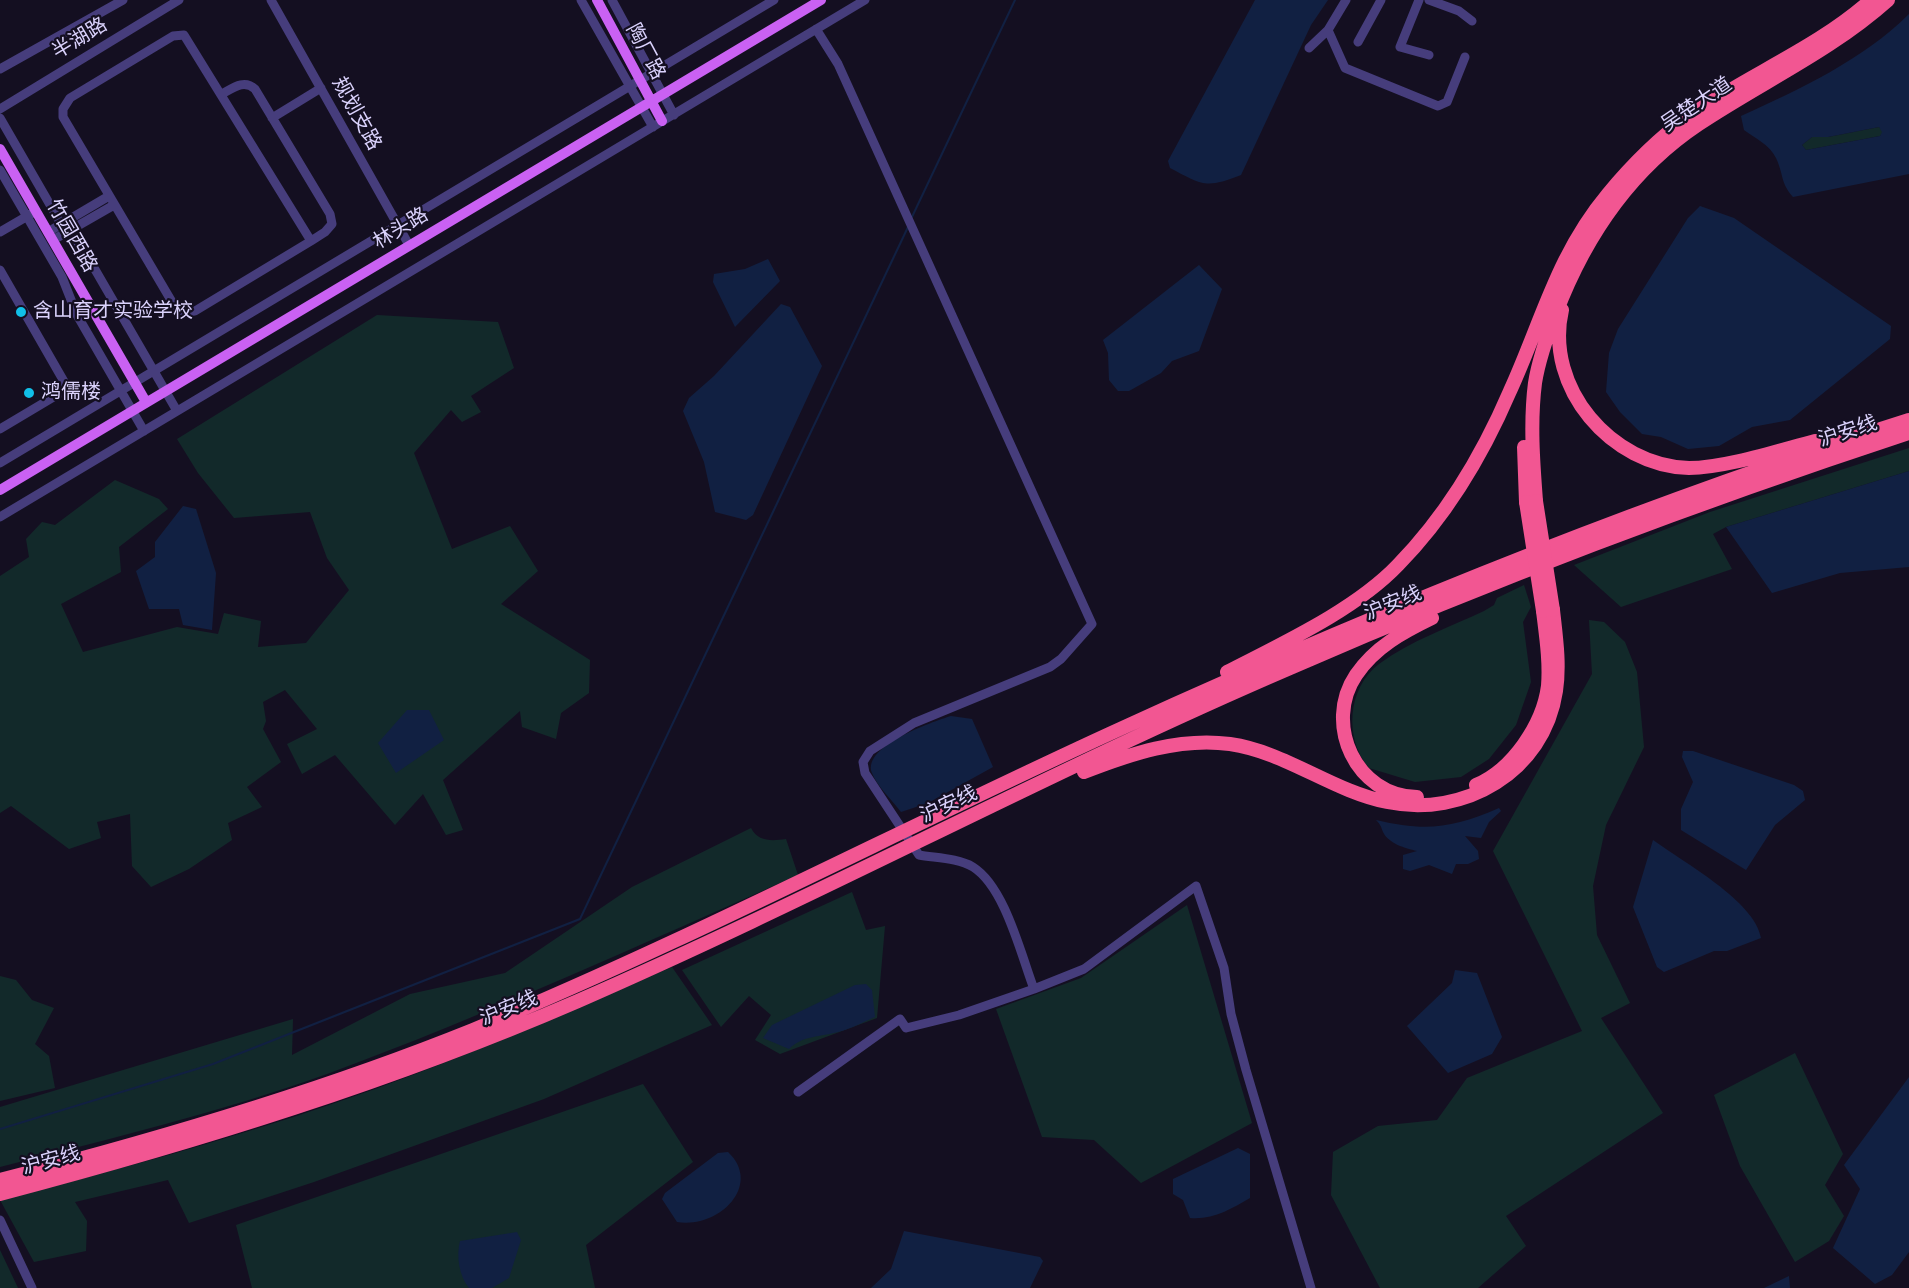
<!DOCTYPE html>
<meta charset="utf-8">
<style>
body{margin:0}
canvas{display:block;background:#140f21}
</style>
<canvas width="1909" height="1288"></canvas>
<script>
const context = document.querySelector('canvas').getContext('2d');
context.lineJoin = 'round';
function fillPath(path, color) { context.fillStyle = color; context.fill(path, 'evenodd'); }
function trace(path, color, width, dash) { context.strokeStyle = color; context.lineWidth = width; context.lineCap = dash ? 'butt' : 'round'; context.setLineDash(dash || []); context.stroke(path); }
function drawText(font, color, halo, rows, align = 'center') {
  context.font = font + ' "DM Sans","Noto Sans SC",sans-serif'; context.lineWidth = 4.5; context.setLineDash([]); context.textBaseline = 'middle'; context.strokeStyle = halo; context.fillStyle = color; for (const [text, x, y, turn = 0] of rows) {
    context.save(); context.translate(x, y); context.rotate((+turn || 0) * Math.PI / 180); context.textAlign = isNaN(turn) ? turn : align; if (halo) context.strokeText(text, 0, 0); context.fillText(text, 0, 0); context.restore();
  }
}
fillPath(new Path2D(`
 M 1879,127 L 1883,132 L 1880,136 L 1806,150 L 1802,145 L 1812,137 L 1828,137 Z
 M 377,315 L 498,322 L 514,368 L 471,396 L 481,412 L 462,422 L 451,410 L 414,453 L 452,549 L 510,526 L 538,571 L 501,604 L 590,660 L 589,693 L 561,713 L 556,739 L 522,727 L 520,711 L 443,780 L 463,830 L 446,835 L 423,794 L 395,825 L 335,755 L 302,774 L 287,744 L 317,729 L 285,690 L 263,702 L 266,721 L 263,729 L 281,762 L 247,787 L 262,807 L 228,823 L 232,840 L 189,869 L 151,887 L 132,866 L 130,814 L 97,822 L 101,838 L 69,849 L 11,806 L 0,813 L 0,576 L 29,557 L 26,539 L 42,522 L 55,525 L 115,480 L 159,499 L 168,509 L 119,547 L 121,572 L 61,604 L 83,652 L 177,627 L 218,634 L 224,613 L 261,621 L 258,647 L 306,643 L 349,590 L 327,558 L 310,512 L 234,518 L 198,473 L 177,439 Z
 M 1909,448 L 1909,471 L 1726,527 L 1713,534 L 1732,569 L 1621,607 L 1574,565 L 1710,512 Z
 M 1524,585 L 1531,607 L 1523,622 L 1531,682 L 1516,725 L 1489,759 L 1461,777 L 1415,782 L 1369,768 C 1344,739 1347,688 1379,664 C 1410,641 1450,627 1484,611 L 1494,605 L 1497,598 Z
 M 1589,620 L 1604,622 L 1625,642 L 1637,672 L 1644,747 L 1606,825 L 1593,886 L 1597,935 L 1630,1003 L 1601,1018 L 1663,1113 L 1506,1216 L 1526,1246 L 1478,1288 L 1380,1288 L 1331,1195 L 1333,1152 L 1378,1126 L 1437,1120 L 1467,1078 L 1582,1031 L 1493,851 L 1592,674 Z
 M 751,828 C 758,842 772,841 786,839 L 798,875 C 642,944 487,1015 327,1074 C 221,1112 109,1139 0,1167 L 0,1107 L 293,1019 L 292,1055 L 410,994 L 505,973 L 632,887 Z
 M 852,892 L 866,930 L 885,926 L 877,1018 L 780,1054 L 755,1040 L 771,1015 L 749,996 L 721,1027 L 682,970 Z
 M 1187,905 L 1252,1123 L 1141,1183 L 1094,1140 L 1042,1137 L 996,1009 L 1081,978 Z
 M 672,967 L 712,1025 L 544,1099 L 314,1182 L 189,1223 L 168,1180 L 75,1202 L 87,1221 L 86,1251 L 34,1262 L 0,1200 C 113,1171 225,1141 335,1103 C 450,1064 561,1015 672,967 Z
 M 0,976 L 16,980 L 32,1000 L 54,1008 L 35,1044 L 49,1056 L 55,1088 L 0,1101 Z
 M 1795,1053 L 1843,1154 L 1825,1185 L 1844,1216 L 1829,1241 L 1795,1262 L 1740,1166 L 1714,1095 Z
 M 643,1084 L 693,1162 L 586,1245 L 595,1288 L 252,1288 L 236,1225 Z
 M 0,1250 L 18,1288 L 0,1288 Z`), '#12292a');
fillPath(new Path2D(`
 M 1255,0 L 1328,0 L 1311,25 L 1241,175 C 1205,189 1203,185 1170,168 L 1168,161 Z
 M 1909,14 L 1909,174 L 1793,197 C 1780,182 1784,175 1776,158 C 1770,145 1755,138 1744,130 L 1741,116 C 1800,89 1863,60 1909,14 ZM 1879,127 L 1882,132 L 1880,136 L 1806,150 L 1802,145 L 1812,137 L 1828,137 Z
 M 1700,206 L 1734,218 L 1891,326 L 1890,339 L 1790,420 L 1752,427 L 1719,446 L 1688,449 L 1661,437 L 1642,434 L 1620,412 L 1606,392 L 1609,353 L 1618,329 L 1688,218 Z
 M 768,259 L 780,281 L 735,327 L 713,282 L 714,274 L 745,269 Z
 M 1199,265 L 1222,289 L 1199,351 L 1172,361 L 1161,373 L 1129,391 L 1118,391 L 1109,380 L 1108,353 L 1103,340 Z
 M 781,304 L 790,307 L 822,366 L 753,515 L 746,520 L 715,512 L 704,462 L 683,411 L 689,398 L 714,376 Z
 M 1909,471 L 1909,567 L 1840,573 L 1772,593 L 1726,527 Z
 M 183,506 L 196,509 L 216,573 L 212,630 L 183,625 L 179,609 L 149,609 L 136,571 L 155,557 L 155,542 Z
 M 407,710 L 429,710 L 444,740 L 396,773 L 378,743 Z
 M 951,716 L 972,719 L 993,767 L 928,803 L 901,812 C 892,800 877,786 872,773 C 862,746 932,722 951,716 Z
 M 1683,751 L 1693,751 L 1794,785 L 1803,791 L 1805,800 L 1775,825 L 1746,870 L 1681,830 L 1681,809 L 1693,782 L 1682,757 Z
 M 1499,808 L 1501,811 L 1489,822 L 1481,838 L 1465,836 L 1478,851 L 1479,859 L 1468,864 L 1456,864 L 1452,874 L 1429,865 L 1410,871 L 1403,869 L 1403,855 L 1417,851 C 1405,848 1389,844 1383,832 C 1381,827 1381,825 1376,820 C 1426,832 1453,828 1499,808 Z
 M 1653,840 C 1683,862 1755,901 1761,938 L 1727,951 L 1714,951 L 1664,972 L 1657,967 L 1633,907 Z
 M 1455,970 L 1477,973 L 1502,1037 L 1492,1054 L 1448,1073 L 1407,1026 L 1452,983 Z
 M 866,984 L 872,990 L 875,1017 C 863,1022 851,1029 838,1032 C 821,1037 803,1035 789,1049 L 763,1038 L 772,1025 L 855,985 Z
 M 1909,1077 L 1909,1252 L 1892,1275 L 1875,1284 L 1833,1248 L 1860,1189 L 1844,1165 Z
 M 1238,1148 L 1250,1154 L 1250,1198 C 1231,1209 1213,1220 1190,1218 L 1183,1200 L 1173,1194 L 1173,1179 Z
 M 728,1152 C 763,1185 719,1229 677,1222 L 662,1199 L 665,1193 L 718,1153 Z
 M 904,1231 L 1040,1257 L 1043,1261 L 1030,1288 L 871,1288 L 891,1269 Z
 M 517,1232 L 521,1240 L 509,1278 L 492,1288 L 469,1288 C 459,1276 456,1256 460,1241 Z
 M 1789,1276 L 1790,1288 L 1764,1288 Z`), '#112042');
trace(new Path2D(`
 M 911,219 L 1015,0
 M 0,1129 L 213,1064 L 580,919 L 908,227`), '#112042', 2);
trace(new Path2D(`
 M 271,0 L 409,245
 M 581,0 L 653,127
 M 612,0 L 674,115
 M 1346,0 L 1328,30 L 1345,68 L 1438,106 L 1447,102 L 1465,57
 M 1419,0 L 1400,47 L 1429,55
 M 1429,0 L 1459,11 L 1472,21
 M 816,29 L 838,64 L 1092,624 L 1061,659 L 1050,667 L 914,723 L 870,751 L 863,762 L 865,773 L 919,855 C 935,858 958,858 973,867 C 1005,887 1021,955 1034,989 L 1084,969 L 1196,886 L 1224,968 L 1231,1014 L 1246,1070 L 1311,1288
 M 1358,42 L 1381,0
 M 1309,48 L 1328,30
 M 0,69 L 123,0
 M 222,94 C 233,88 244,79 255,89 L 330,214 L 332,224 L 325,232 L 311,241 L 195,311 C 187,313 182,313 175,307 L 63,117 L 63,109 L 70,98 L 173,36 L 184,35 L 311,241
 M 0,109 L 179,0
 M 0,118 L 64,229 L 93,266 L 177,411
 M 272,118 L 321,88
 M 0,170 L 62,277 L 77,315 L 144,431
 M 0,232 L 31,214
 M 48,232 L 109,196
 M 53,240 L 114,205
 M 0,270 L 66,385 L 62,392 L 0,429
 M 0,463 L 774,0
 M 0,517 L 865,0
 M 798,1092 L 900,1019 L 906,1028 L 959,1015 L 1034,989
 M 0,1220 L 32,1288`), '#463d7c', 9);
trace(new Path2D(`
 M 597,0 L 662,121
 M 0,149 L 146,402
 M 0,490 L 821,0`), '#ca61f3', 10);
trace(new Path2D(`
 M 1562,310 C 1544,388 1612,466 1689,468 C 1725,468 1780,450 1815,441
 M 1524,447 L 1526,502
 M 1536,501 C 1533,462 1530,422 1535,383 C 1539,358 1547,336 1556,313 C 1585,237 1630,170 1699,124 C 1762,82 1831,51 1888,0
 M 1227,672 C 1283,643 1355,610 1398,565 C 1446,516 1483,454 1510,391 C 1542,321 1557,255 1608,194 C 1632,165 1658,139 1688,117 C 1747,75 1816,49 1871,0
 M 1084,772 C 1130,754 1180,737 1230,744 C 1286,752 1332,791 1387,802 C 1464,818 1544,772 1556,691 C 1560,664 1556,637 1553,610
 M 1476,785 C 1512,770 1543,725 1548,686 C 1550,661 1546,636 1543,611
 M 1417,797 C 1356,796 1323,724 1356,675 C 1375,647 1403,632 1432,618
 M 0,1180 C 160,1139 319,1092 473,1030 C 693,939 903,828 1120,729 C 1377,612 1639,505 1909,420
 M 0,1194 C 197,1142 391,1082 578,1001 C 819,896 1050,771 1290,668 C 1493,580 1699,502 1909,433`), '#f25692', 14);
trace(new Path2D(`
 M 1536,501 L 1553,610
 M 1526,502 L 1543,611`), '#f25692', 14);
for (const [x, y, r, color] of [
 [21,312,6,"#11bfe8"],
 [29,393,6,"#11bfe8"]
]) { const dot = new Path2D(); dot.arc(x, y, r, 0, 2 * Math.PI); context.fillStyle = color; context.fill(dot); trace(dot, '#140f21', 2); }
drawText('20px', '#dad2fc', '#140f21', [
 ["半湖路",80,39,-31],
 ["陶厂路",645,52,62],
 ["吴楚大道",1697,105,-34],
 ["规划支路",356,114,61],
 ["林头路",401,229,-31],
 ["竹园西路",71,236,60],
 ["沪安线",1848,432,-18],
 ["沪安线",1393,604,-22],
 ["沪安线",949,805,-25],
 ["沪安线",509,1009,-22],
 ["沪安线",51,1161,-15]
]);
drawText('20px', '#dad2fc', '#140f21', [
 ["含山育才实验学校",33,312],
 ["鸿儒楼",41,393]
], 'left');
</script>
